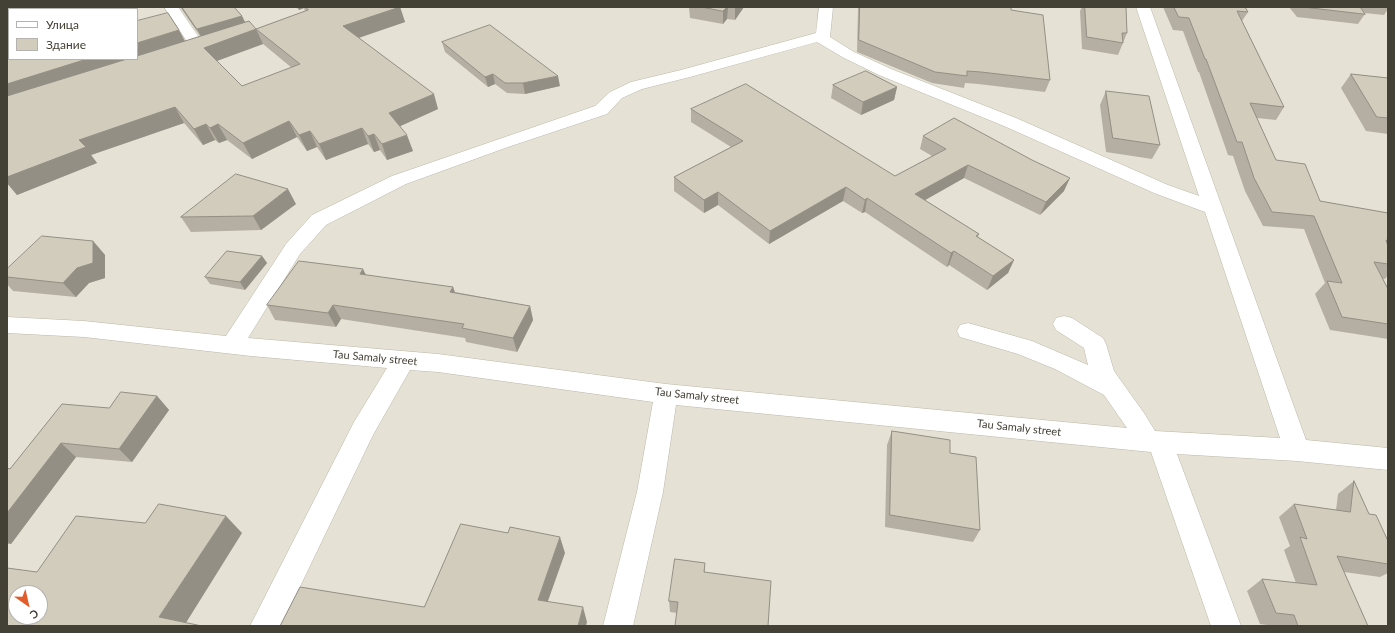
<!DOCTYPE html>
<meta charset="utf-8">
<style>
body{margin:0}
#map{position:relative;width:1395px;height:633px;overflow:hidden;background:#f1efe7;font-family:Lato,sans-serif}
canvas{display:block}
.frame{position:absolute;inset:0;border:8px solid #434036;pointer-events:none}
.legend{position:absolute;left:8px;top:8px;width:130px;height:52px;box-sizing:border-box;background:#fff;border:1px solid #b4b3af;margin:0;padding:5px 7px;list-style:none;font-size:12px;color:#434036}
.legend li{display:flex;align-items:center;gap:8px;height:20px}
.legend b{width:20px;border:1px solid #b4b3af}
.north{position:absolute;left:8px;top:585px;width:40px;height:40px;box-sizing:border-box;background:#fff;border:1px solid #b4b3af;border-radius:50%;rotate:146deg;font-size:11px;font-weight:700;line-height:16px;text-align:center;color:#434036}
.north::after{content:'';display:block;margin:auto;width:14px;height:18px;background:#e35c2c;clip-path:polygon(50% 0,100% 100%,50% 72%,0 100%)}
</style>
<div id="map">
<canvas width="1395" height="633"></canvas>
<div class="frame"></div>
<ul class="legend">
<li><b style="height:5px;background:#fff"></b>Улица</li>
<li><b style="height:11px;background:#d2ccbd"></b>Здание</li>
</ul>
<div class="north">С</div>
</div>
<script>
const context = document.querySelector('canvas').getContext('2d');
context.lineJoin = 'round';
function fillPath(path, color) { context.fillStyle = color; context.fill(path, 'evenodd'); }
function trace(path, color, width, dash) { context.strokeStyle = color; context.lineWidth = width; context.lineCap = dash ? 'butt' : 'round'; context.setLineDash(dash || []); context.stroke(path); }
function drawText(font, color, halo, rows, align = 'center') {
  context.font = font + ' Lato,sans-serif'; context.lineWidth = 3; context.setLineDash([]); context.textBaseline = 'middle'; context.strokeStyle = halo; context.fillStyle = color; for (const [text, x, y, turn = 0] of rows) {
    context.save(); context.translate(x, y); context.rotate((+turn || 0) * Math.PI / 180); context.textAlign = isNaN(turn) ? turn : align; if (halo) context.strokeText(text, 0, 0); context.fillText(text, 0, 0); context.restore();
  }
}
fillPath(new Path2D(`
 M 7,7 L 1388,7 L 1388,626 L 7,626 ZM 9,9 L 137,9 L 137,59 L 9,59 ZM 16,593 L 40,593 L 40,617 L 16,617 Z`), '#e5e2d5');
const minor = new Path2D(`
 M 164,7 L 178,7 L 207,49 L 204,52 L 199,54 L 194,52 Z
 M 819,7 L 833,7 L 830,37 L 854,52 L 891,69 L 1016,118 L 1168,185 L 1199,196 L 1136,7 L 1150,7 L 1306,440 L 1388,448 L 1388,470 L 1297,461 L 1177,454 L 1241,626 L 1211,626 L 1151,452 L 676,405 L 663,492 L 633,626 L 603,626 L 637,492 L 653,402 L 438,372 L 410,370 L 373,435 L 281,626 L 250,626 L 354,422 L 387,368 L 251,356 L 84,337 L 7,333 L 7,317 L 84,321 L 226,336 L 286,244 L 312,215 L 392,176 L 595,106 L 610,92 L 631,82 L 681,70 L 816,33 ZM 817,42 L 844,58 L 879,75 L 1004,126 L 1154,193 L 1205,212 L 1280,438 L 1155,431 L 1144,413 L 1114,371 L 1106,344 L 1103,338 L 1072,318 L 1064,316 L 1056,318 L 1053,324 L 1056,330 L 1084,348 L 1088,365 L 1032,341 L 968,323 L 960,325 L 957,331 L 960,337 L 1018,354 L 1055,369 L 1104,395 L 1127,428 L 666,384 L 438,354 L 248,338 L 300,254 L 326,225 L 406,184 L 508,147 L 607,114 L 622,98 L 642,89 L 690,77 Z`);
trace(minor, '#bcb8aa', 1);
fillPath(minor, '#fff');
fillPath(new Path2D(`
 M 7,7 L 47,7 L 47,9 L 9,9 L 9,59 L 185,41 L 200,36 L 180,7 L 234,7 L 242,16 L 245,22 L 256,29 L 263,44 L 217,61 L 242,86 L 292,68 L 263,44 L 256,29 L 305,11 L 304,8 L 299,10 L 296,7 L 400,7 L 405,22 L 359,38 L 438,109 L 400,126 L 413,151 L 387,160 L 380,150 L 374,152 L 368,144 L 326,160 L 317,147 L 307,151 L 297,137 L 252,159 L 227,140 L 219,143 L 215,140 L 203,145 L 184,123 L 91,155 L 97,163 L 17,195 L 7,183 Z
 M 689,7 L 744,7 L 735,20 L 727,19 L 723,24 L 690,18 Z
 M 858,7 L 1011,7 L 1011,10 L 1050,80 L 1045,92 L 978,84 L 965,83 L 964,88 L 932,83 L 857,52 Z
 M 1082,7 L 1126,7 L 1127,33 L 1118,55 L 1082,49 L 1080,11 Z
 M 1163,7 L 1245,7 L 1248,12 L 1242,21 L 1284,107 L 1276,120 L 1257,118 L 1276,160 L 1320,201 L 1388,213 L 1388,275 L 1385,279 L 1383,279 L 1388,289 L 1388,339 L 1330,330 L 1315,294 L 1325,283 L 1304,229 L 1263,226 L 1245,191 L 1233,156 L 1228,155 L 1199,72 L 1198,72 L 1183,31 L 1173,30 Z
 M 1289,7 L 1388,7 L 1388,9 L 1384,15 L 1364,13 L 1365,14 L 1358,24 L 1297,17 Z
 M 442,42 L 560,86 L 525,94 L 507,93 L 495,84 L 488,87 L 445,52 Z
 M 1351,74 L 1388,78 L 1388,134 L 1366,131 L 1341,88 Z
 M 833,85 L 897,87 L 894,100 L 861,115 L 831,98 Z
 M 1106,91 L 1160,145 L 1152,159 L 1106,152 L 1100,105 Z
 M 691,109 L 895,176 L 932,156 L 920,149 L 923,136 L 1064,191 L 1040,215 L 964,178 L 925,200 L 979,234 L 978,237 L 1014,260 L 1008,273 L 987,290 L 949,265 L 947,267 L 865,212 L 862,213 L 843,201 L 769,244 L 718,205 L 704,213 L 674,191 L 674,177 L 731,147 L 691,122 Z
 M 296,204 L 261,230 L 191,232 L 181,217 Z
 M 93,241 L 105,255 L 105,278 L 89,283 L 76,297 L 13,291 L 7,284 L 7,269 Z
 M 262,256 L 267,263 L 245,290 L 210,284 L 205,277 Z
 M 366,275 L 453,287 L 455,292 L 530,306 L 533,320 L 517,352 L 466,342 L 465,338 L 341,319 L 336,327 L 275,320 L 267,305 Z
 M 157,396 L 169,410 L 132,462 L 76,457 L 11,544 L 7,544 L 7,468 L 10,469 L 109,408 Z
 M 892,431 L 950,453 L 980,530 L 973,542 L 885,527 L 887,445 Z
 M 1354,481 L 1369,514 L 1388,541 L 1388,573 L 1380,577 L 1344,572 L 1368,626 L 1274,626 L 1260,624 L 1247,591 L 1262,579 L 1296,583 L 1284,550 L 1290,546 L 1279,517 L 1294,504 L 1336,510 L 1338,494 Z
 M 705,563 L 705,572 L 677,613 L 670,612 L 669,601 Z`), '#b5afa3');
fillPath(new Path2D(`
 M 42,7 L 47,7 L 47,9 L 42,9 Z
 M 298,7 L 304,7 L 304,8 L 299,10 Z
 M 400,7 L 405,22 L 349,41 L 343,26 Z
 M 727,7 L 728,7 L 727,19 L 723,24 L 723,11 Z
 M 735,7 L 744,7 L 735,20 Z
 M 242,16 L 247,26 L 203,40 L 197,29 Z
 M 256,29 L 263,44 L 211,63 L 204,48 Z
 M 179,30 L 187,45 L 7,103 L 7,84 L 87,59 L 137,59 L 137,43 Z
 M 493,74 L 495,84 L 488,87 L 485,77 Z
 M 558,76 L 560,86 L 525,94 L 523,83 Z
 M 897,87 L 894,100 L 861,115 L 863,102 Z
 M 434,94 L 438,109 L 394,129 L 389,113 Z
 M 175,107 L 184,123 L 91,155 L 97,163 L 17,195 L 7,183 L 7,177 L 79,140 Z
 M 289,121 L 297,137 L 252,159 L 243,143 Z
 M 206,124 L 215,140 L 203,145 L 194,129 Z
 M 218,124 L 227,140 L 219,143 L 210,128 Z
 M 362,128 L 368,144 L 326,160 L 319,144 Z
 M 310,131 L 317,147 L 307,151 L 299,135 Z
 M 374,134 L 380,150 L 374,152 L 368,136 Z
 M 407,135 L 413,151 L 387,160 L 382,144 Z
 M 968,165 L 964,178 L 911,208 L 915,194 Z
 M 1070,178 L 1064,191 L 1040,215 L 1046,202 Z
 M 846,187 L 843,201 L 769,244 L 770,231 Z
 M 288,189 L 296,204 L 261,230 L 253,216 Z
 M 718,192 L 718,205 L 704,213 L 704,200 Z
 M 867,198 L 865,212 L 862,213 L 865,200 Z
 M 93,241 L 105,255 L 105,278 L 89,283 L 76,297 L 63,283 Z
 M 954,251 L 949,265 L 947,267 L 951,253 Z
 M 262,256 L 267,263 L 245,290 L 240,282 Z
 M 1014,260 L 1008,273 L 987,290 L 993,276 Z
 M 363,269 L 370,283 L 360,274 Z
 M 453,287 L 458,302 L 450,292 Z
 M 333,305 L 341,319 L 336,327 L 328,313 Z
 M 530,306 L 533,320 L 517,352 L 513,338 Z
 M 157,396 L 169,410 L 132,462 L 119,449 Z
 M 61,443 L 76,457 L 11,544 L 7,542 L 7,513 Z
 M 226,516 L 242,533 L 184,626 L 159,617 Z
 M 560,537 L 565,553 L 543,615 L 538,600 Z
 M 583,607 L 587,622 L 586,626 L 578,626 Z`), '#938f84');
const building = new Path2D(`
 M 7,7 L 42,7 L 42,9 L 9,9 L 9,59 L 87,59 L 7,84 Z
 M 57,7 L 113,7 L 115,9 L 49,9 Z
 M 182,7 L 234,7 L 242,16 L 197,29 Z
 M 306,7 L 400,7 L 343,26 L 434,94 L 389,113 L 407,135 L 382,144 L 374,134 L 368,136 L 362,128 L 319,144 L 310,131 L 299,135 L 289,121 L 243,143 L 218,124 L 210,128 L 206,124 L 194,129 L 175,107 L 79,140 L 86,147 L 7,177 L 7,96 L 127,59 L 137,59 L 137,56 L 249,21 L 256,29 L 204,48 L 242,86 L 300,64 L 256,29 L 308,10 Z
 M 702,7 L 727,7 L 723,11 Z
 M 860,7 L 1011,7 L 1011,10 L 1043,15 L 1050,80 L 981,72 L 967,71 L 967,76 L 935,72 L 859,40 Z
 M 1085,7 L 1126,7 L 1127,33 L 1122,33 L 1123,43 L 1087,37 Z
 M 1174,7 L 1245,7 L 1248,12 L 1237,11 L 1284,107 L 1250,103 L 1276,160 L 1305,164 L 1320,201 L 1388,213 L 1388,241 L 1386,240 L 1388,246 L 1388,264 L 1374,262 L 1388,289 L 1388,324 L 1342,317 L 1327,281 L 1342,283 L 1314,216 L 1272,212 L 1254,178 L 1242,142 L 1237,142 L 1206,59 L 1205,59 L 1189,18 L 1179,17 Z
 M 1303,7 L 1360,7 L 1365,14 Z
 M 168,13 L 179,30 L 137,43 L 137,21 Z
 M 490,25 L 558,76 L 523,83 L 505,83 L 493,74 L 485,77 L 442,42 Z
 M 866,71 L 897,87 L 863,102 L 833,85 Z
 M 1351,74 L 1388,78 L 1388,118 L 1377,117 Z
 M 746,84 L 895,176 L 946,149 L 923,136 L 954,118 L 1032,160 L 1070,178 L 1046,202 L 968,165 L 915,194 L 979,234 L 976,236 L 1014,260 L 993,276 L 954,251 L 951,253 L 867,198 L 865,200 L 846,187 L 770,231 L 718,192 L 704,200 L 674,177 L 743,141 L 691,109 Z
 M 1106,91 L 1149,96 L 1160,145 L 1113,138 Z
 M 236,174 L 288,189 L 253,216 L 181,217 Z
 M 42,236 L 93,241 L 93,263 L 77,268 L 63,283 L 7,277 L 7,269 Z
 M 227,251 L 262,256 L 240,282 L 205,277 Z
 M 299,261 L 363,269 L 360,274 L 453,287 L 450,292 L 530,306 L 513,338 L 462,328 L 464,324 L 333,305 L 328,313 L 267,305 Z
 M 121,392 L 157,396 L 119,449 L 61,443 L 7,513 L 7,468 L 10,469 L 62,404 L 109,408 Z
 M 892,431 L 950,440 L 950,453 L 976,457 L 980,530 L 890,515 Z
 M 1354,481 L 1369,514 L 1376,515 L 1388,541 L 1388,564 L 1337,556 L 1368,626 L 1298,626 L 1294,615 L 1276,613 L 1262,579 L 1317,585 L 1300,537 L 1307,539 L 1294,504 L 1350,512 Z
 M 159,504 L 226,516 L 159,617 L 202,626 L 7,626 L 7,568 L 37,572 L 76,516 L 145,523 ZM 16,593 L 40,593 L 40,617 L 16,617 Z
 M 461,524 L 508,533 L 510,527 L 560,537 L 538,600 L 583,607 L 578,626 L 280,626 L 300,587 L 424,607 Z
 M 675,559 L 705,563 L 704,572 L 771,581 L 768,626 L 675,626 L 678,602 L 669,601 Z`);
fillPath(building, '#d2ccbd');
trace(building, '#938f84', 1);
drawText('11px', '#434036', '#fff', [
 ["Tau Samaly street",375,358,5],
 ["Tau Samaly street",697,396,6],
 ["Tau Samaly street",1019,428,6]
]);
</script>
